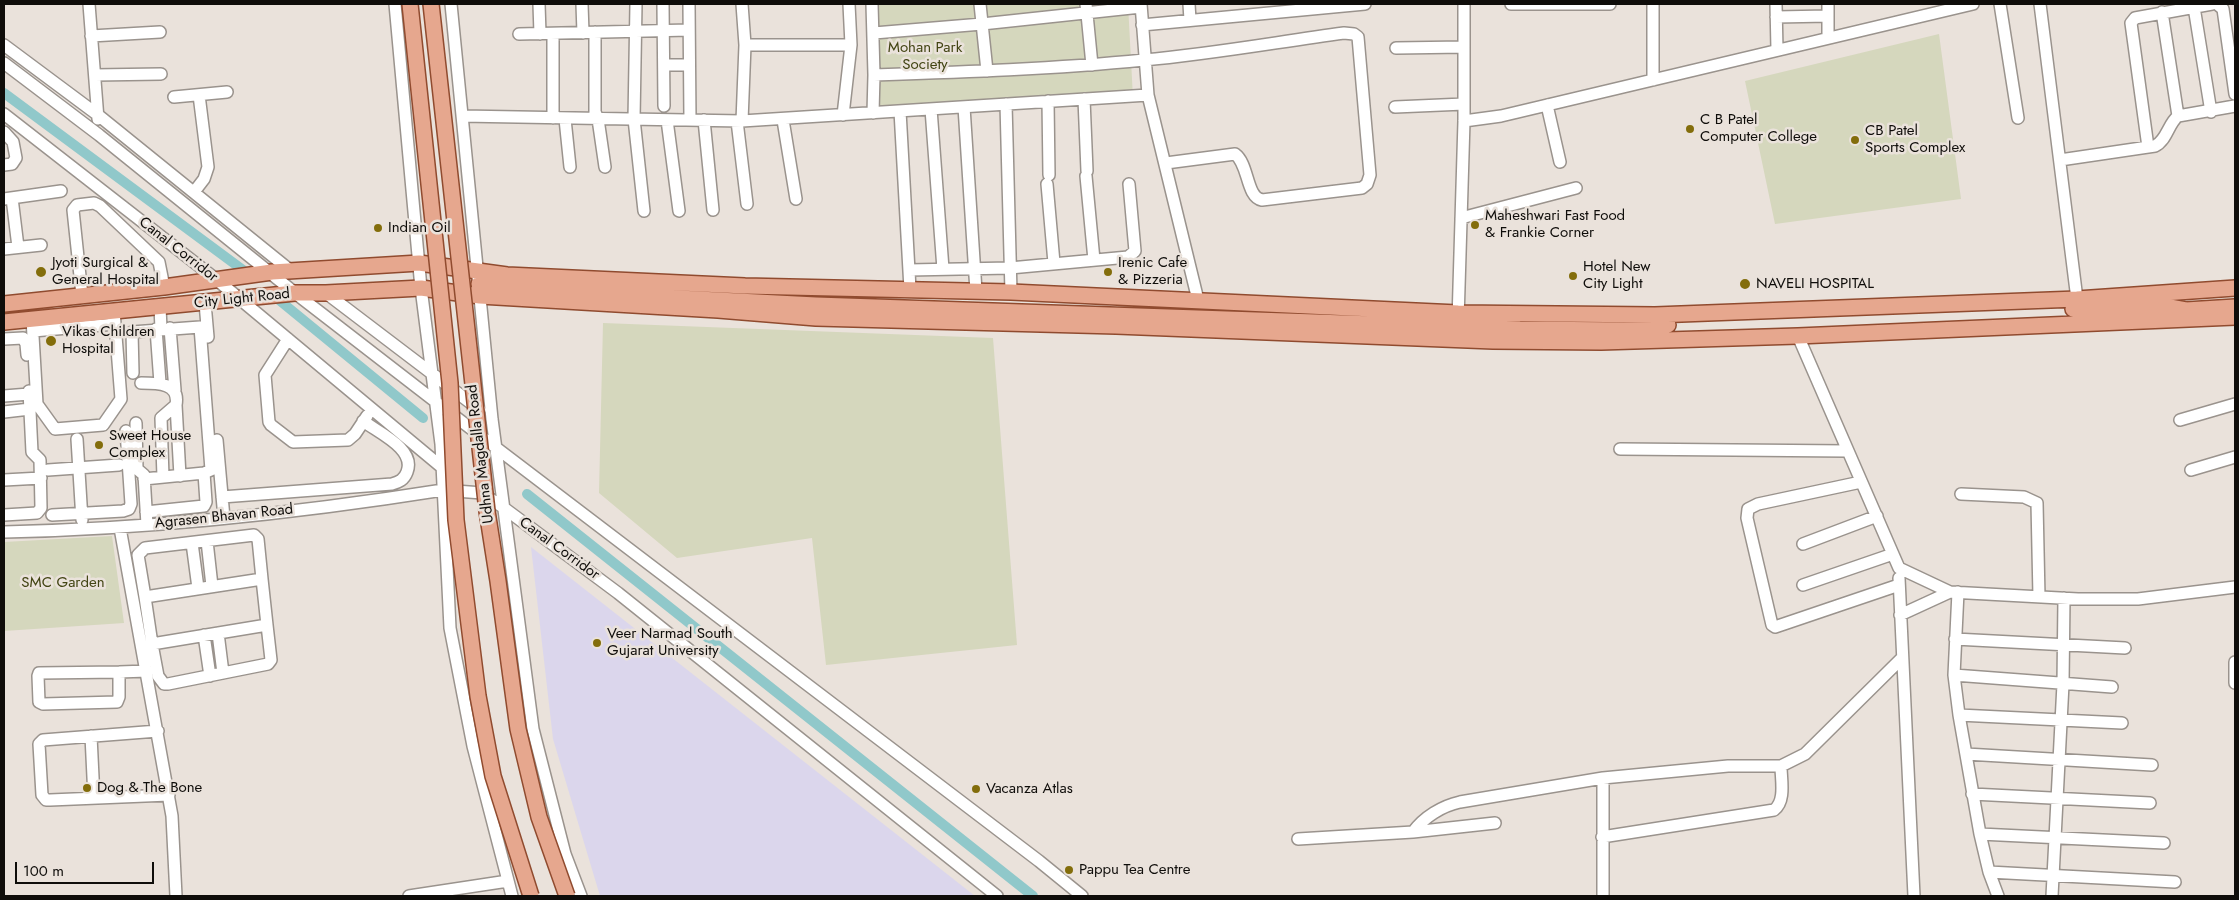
<!DOCTYPE html>
<style>
body{margin:0}
#map{position:relative;width:2239px;height:900px;overflow:hidden;background:#eae2db;font-family:Jost,sans-serif}
canvas{display:block}
.frame{position:absolute;inset:0;border:5px solid #0f0d0a;pointer-events:none}
.scale{position:absolute;left:15px;top:862px;width:139px;height:22px;box-sizing:border-box;border:2px solid #0f0d0a;border-top:0;padding-left:6px;font-size:15px;line-height:18px;white-space:nowrap;color:#0f0d0a;-webkit-text-stroke:4px #eae2db;paint-order:stroke}
</style>
<div id="map">
<canvas width="2239" height="900"></canvas>
<div class="frame"></div>
<div class="scale">100 m</div>
</div>
<script>
const context = document.querySelector('canvas').getContext('2d');
context.lineJoin = 'round';
function fillPath(path, color) { context.fillStyle = color; context.fill(path, 'evenodd'); }
function trace(path, color, width, dash) { context.strokeStyle = color; context.lineWidth = width; context.lineCap = dash ? 'butt' : 'round'; context.setLineDash(dash || []); context.stroke(path); }
function drawText(font, color, halo, rows, align = 'center') {
  context.font = font + ' Jost,sans-serif'; context.lineWidth = 5; context.setLineDash([]); context.textBaseline = 'middle'; context.strokeStyle = halo; context.fillStyle = color; for (const [text, x, y, turn = 0] of rows) {
    context.save(); context.translate(x, y); context.rotate((+turn || 0) * Math.PI / 180); context.textAlign = isNaN(turn) ? turn : align; if (halo) context.strokeText(text, 0, 0); context.fillText(text, 0, 0); context.restore();
  }
}
fillPath(new Path2D(`
 M 531,547 L 975,896 L 600,896 L 553,739 Z`), '#dbd6ec');
fillPath(new Path2D(`
 M 869,4 L 1128,4 L 1133,98 L 875,113 Z
 M 1939,34 L 1961,199 L 1775,224 L 1745,81 Z
 M 603,323 L 993,338 L 1017,645 L 826,665 L 812,538 L 677,558 L 599,493 Z
 M 112,536 L 124,623 L 4,631 L 4,542 Z`), '#d5d7bd');
trace(new Path2D(`
 M 4,93 L 247,273
 M 279,300 L 423,418
 M 527,494 L 1033,896`), '#90c8ca', 10);
const minor = new Path2D(`
 M 89,4 L 98,119
 M 395,4 L 421,288 L 441,444 L 450,628 L 473,746 L 512,896
 M 451,4 L 492,419 L 533,729 L 565,854 L 581,896
 M 539,4 L 540,34
 M 582,4 L 583,33
 M 636,4 L 634,119 L 644,211
 M 663,4 L 664,106
 M 689,4 L 690,120
 M 742,4 L 745,45 L 742,121
 M 872,4 L 874,75 L 873,113
 M 980,4 L 987,71
 M 1086,4 L 1092,65
 M 1141,4 L 1148,95 L 1198,300
 M 1189,4 L 1190,20
 M 1511,4 L 1610,4
 M 1653,4 L 1653,80
 M 1776,4 L 1777,50
 M 2000,4 L 2018,118
 M 2040,4 L 2077,299
 M 2217,4 L 2223,9 L 2235,94
 M 2194,7 L 2211,112
 M 2162,12 L 2178,116
 M 1776,17 L 1828,16
 M 1142,25 L 1365,4
 M 595,32 L 595,112 L 598,119 L 605,167
 M 874,33 L 982,24 L 1141,7
 M 519,34 L 689,30
 M 91,36 L 160,32
 M 1828,38 L 1828,4
 M 4,45 L 98,115 L 291,271
 M 745,45 L 851,45
 M 1396,48 L 1464,47
 M 4,63 L 99,135 L 295,293 L 436,402 L 1039,861 L 1082,896
 M 664,65 L 689,65
 M 95,75 L 161,74
 M 874,75 C 964,72 1054,69 1144,60 C 1211,54 1277,42 1344,33 L 1354,34 L 1358,37 L 1370,175 L 1367,184 L 1362,188 L 1262,200 C 1246,197 1249,164 1235,154 L 1166,163
 M 174,97 L 227,92
 M 1084,99 L 1087,171
 M 1048,101 L 1049,175
 M 1006,104 L 1011,292
 M 1547,105 L 1560,162
 M 964,107 L 976,291
 M 1395,107 L 1464,104
 M 931,109 L 943,269
 M 900,111 L 910,289
 M 4,114 L 217,280 L 444,469
 M 843,115 L 851,45 L 849,4
 M 462,116 L 742,121 L 1148,95
 M 553,118 L 553,34
 M 565,119 L 570,167
 M 667,120 L 679,211
 M 704,120 L 713,210
 M 783,120 L 796,199
 M 737,121 L 747,204
 M 1464,121 L 1501,116 L 1973,4
 M 4,132 L 13,142 L 16,158 L 12,164 L 4,165
 M 2148,147 L 2131,23 L 2135,18 L 2212,4
 M 2060,160 L 2155,146 C 2167,140 2168,124 2178,116 L 2235,106
 M 1086,176 L 1094,260
 M 1047,184 L 1054,263
 M 194,192 L 204,179 L 208,167 L 199,95
 M 12,198 L 18,247
 M 4,199 L 61,191
 M 1461,218 L 1576,188
 M 4,249 L 41,245
 M 909,270 L 1010,268 L 1128,257 L 1135,251 L 1129,184
 M 326,293 L 480,410
 M 82,295 L 73,210 L 77,205 L 94,203 L 100,206 L 159,262 L 164,287
 M 205,303 L 208,337
 M 160,307 L 161,329
 M 32,319 L 37,404 L 55,429 L 103,425 L 121,399 L 114,311
 M 1458,320 L 1464,121 L 1464,4
 M 170,328 L 175,390
 M 156,329 L 160,383
 M 33,331 L 115,324
 M 1798,336 L 1899,568 L 1950,592 L 2078,599 L 2138,599 L 2235,587
 M 4,339 L 23,338 L 26,344 L 27,355
 M 288,339 L 265,375 L 269,422 L 271,425 L 293,442 L 348,440 L 355,434 L 367,416
 M 133,373 L 132,332 L 200,327 L 211,470 L 204,473 L 144,479
 M 141,383 C 158,383 180,383 176,405 L 161,418 L 163,477
 M 4,396 L 29,394
 M 176,405 L 180,476
 M 4,412 L 30,409
 M 2180,420 L 2235,404
 M 136,423 L 137,469 L 144,475 L 147,525
 M 77,439 L 82,520
 M 217,440 L 224,518
 M 1620,449 L 1847,451
 M 48,470 L 119,465
 M 2191,470 L 2235,457
 M 4,480 L 41,478
 M 1861,482 L 1758,504 L 1748,509 L 1747,518 L 1772,625 L 1775,627 L 1899,585
 M 1961,494 L 2024,497 L 2037,503 L 2039,597
 M 222,497 L 392,484 C 399,482 404,480 407,472 C 416,449 379,433 363,421
 M 146,512 L 204,506 L 206,502 L 204,473
 M 4,515 L 37,513 L 41,508 L 40,460 L 32,452 L 29,391
 M 52,515 L 123,511 L 129,509 L 131,504 L 126,431
 M 120,528 L 172,816 L 176,896
 M 4,532 C 150,529 298,513 443,490 L 482,493 L 504,508 L 618,593 L 997,896
 M 207,541 L 212,586
 M 192,543 L 198,588
 M 1803,544 L 1877,516
 M 1899,578 L 1914,896
 M 262,579 L 267,625 L 152,644 L 145,597 Z
 M 1803,585 L 1893,554
 M 1958,592 L 1954,675 L 1959,715 L 1980,834 L 1989,872 L 1998,896
 M 145,597 L 138,555 L 145,548 L 254,535 L 258,539 L 262,579
 M 1900,615 L 1950,592
 M 218,633 L 223,673
 M 204,635 L 210,676
 M 1955,639 L 2125,648
 M 152,644 L 158,676 L 164,684 L 168,684 L 268,664 L 271,660 L 267,625
 M 2235,662 L 2235,683
 M 119,672 L 119,697 L 117,702 L 43,704 L 39,702 L 38,676 L 39,673 L 119,672 L 147,671
 M 1954,675 L 2112,687
 M 1959,715 L 2122,723
 M 158,731 L 43,740 L 39,744 L 42,795 L 46,800 L 50,800 L 169,795
 M 91,736 L 94,798
 M 1966,754 L 2152,765
 M 1603,778 L 1603,896
 M 1972,794 L 2150,803
 M 1413,832 C 1424,817 1442,806 1460,802 L 1603,778 L 1728,766 L 1781,766 L 1805,754 L 1901,659
 M 1980,834 L 2164,843
 M 1602,837 L 1774,810 C 1786,801 1781,780 1781,766
 M 1298,839 L 1413,832 L 1495,823
 M 1989,872 L 2175,882
 M 409,896 L 508,881
 M 2052,896 L 2063,684 L 2064,598`);
const major = new Path2D(`
 M 479,284 L 540,287 L 560,292 L 816,305 L 1520,329 L 1623,330 L 1640,326 L 1668,325
 M 4,304 L 164,287 L 272,272 L 419,263 L 507,275 L 745,286 L 1011,292 L 1458,313 L 1655,315 L 2077,299 L 2235,288
 M 2073,309 L 2164,306 L 2186,310 L 2235,307
 M 4,322 L 295,293 L 326,293 L 421,288 L 480,296 L 718,310 L 816,318 L 1116,326 L 1493,341 L 1601,342 L 1798,336 L 2235,317`);
trace(minor, '#9a938d', 14);
trace(major, '#904b2f', 18);
trace(minor, '#fff', 11);
trace(major, '#e6a78e', 15);
const majorBridge = new Path2D(`
 M 410,4 L 450,383 L 456,520 L 478,696 L 493,776 L 531,896
 M 431,4 L 487,511 L 498,581 L 518,729 L 539,817 L 567,896`);
trace(majorBridge, '#904b2f', 18, []);
trace(majorBridge, '#e6a78e', 15);
for (const [x, y, r, color] of [
 [1690,129,5,"#836d0b"],
 [1855,140,5,"#836d0b"],
 [1475,225,5,"#836d0b"],
 [378,228,5,"#836d0b"],
 [41,272,6,"#836d0b"],
 [1108,272,5,"#836d0b"],
 [1573,276,5,"#836d0b"],
 [1745,284,6,"#836d0b"],
 [51,341,6,"#836d0b"],
 [99,445,5,"#836d0b"],
 [597,643,5,"#836d0b"],
 [87,788,5,"#836d0b"],
 [976,789,5,"#836d0b"],
 [1069,870,5,"#836d0b"]
]) { const dot = new Path2D(); dot.arc(x, y, r, 0, 2 * Math.PI); context.fillStyle = color; context.fill(dot); trace(dot, '#eae2db', 2); }
drawText('15px', '#434514', '#eae2db', [
 ["Mohan Park",925,48],
 ["Society",925,65],
 ["SMC Garden",63,583]
]);
drawText('15px', '#0f0d0a', '#eae2db', [
 ["C B Patel",1700,120],
 ["Computer College",1700,137],
 ["CB Patel",1865,131],
 ["Sports Complex",1865,148],
 ["Maheshwari Fast Food",1485,216],
 ["& Frankie Corner",1485,233],
 ["Indian Oil",388,228],
 ["Jyoti Surgical &",52,263],
 ["General Hospital",52,280],
 ["Irenic Cafe",1118,263],
 ["& Pizzeria",1118,280],
 ["Hotel New",1583,267],
 ["City Light",1583,284],
 ["NAVELI HOSPITAL",1756,284],
 ["Vikas Children",62,332],
 ["Hospital",62,349],
 ["Sweet House",109,436],
 ["Complex",109,453],
 ["Veer Narmad South",607,634],
 ["Gujarat University",607,651],
 ["Dog & The Bone",97,788],
 ["Vacanza Atlas",986,789],
 ["Pappu Tea Centre",1079,870]
], 'left');
drawText('15px', '#0f0d0a', '#eae2db', [
 ["Canal Corridor",178,250,38],
 ["City Light Road",242,299,-6],
 ["Udhna Magdalla Road",481,454,-97],
 ["Agrasen Bhavan Road",224,517,-6],
 ["Canal Corridor",559,549,36]
]);
</script>
